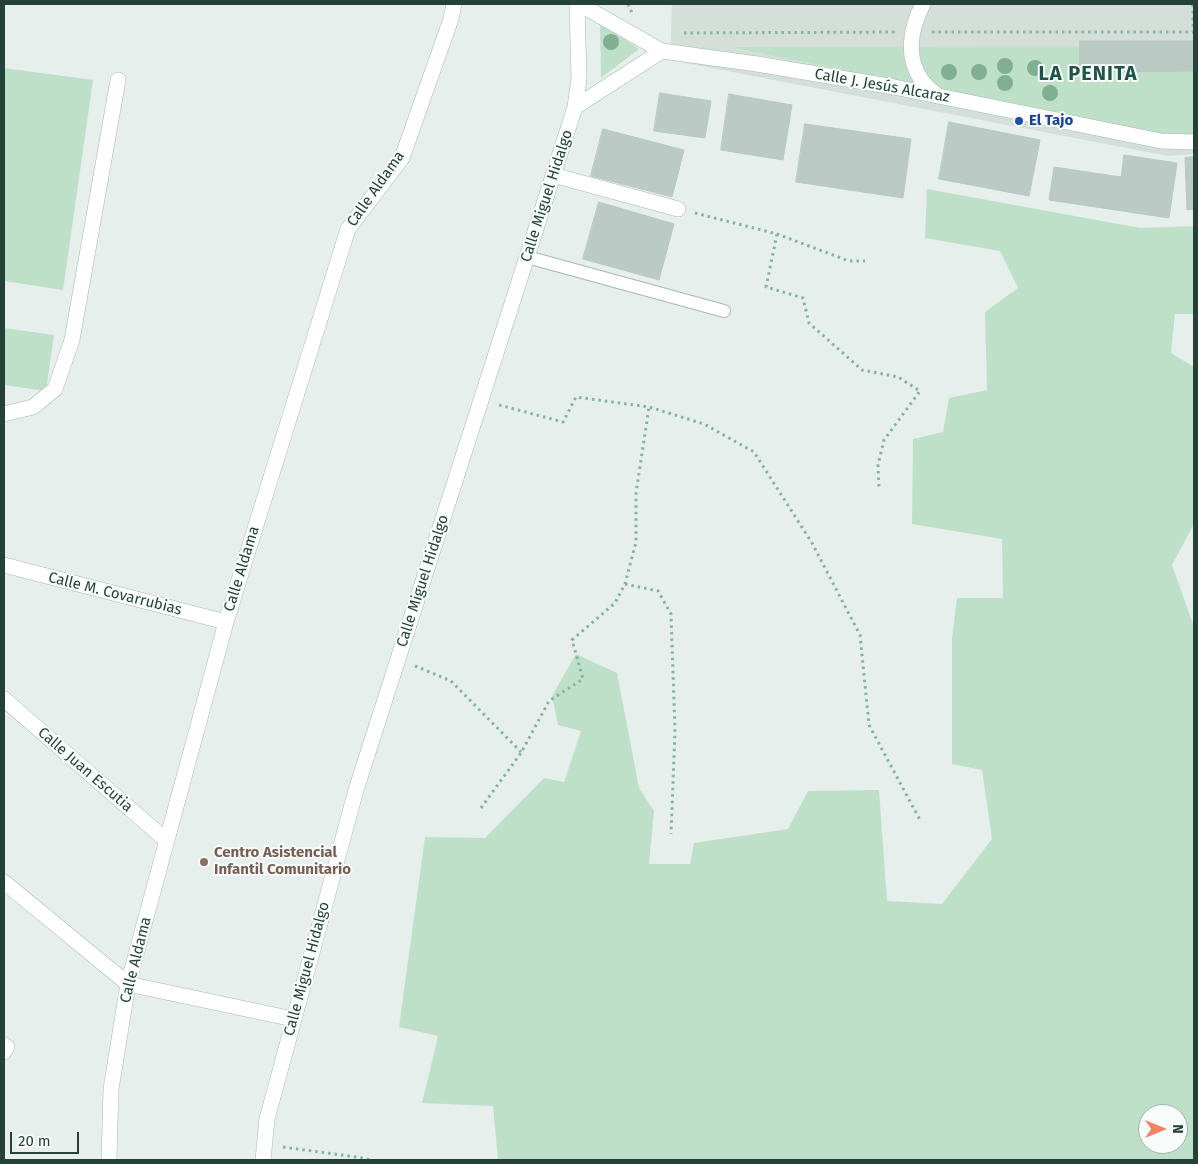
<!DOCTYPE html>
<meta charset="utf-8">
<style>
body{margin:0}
#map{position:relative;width:1198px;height:1164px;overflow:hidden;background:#e6efeb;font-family:"Fira Sans",sans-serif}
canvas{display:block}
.frame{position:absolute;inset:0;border:5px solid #24423a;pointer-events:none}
.north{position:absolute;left:1138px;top:1104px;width:50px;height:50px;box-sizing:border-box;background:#f7fbf9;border:1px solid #a3b1ad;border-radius:50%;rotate:90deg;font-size:14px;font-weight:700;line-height:20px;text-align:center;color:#24423a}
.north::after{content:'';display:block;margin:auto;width:18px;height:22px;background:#f4845f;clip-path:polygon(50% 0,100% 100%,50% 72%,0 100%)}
.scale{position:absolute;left:10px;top:1132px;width:69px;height:22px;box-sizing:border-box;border:2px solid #24423a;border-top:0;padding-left:6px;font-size:15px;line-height:18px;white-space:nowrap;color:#24423a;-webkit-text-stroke:4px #f7fbf9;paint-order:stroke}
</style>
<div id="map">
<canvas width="1198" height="1164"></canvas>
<div class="frame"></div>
<div class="north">N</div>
<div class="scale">20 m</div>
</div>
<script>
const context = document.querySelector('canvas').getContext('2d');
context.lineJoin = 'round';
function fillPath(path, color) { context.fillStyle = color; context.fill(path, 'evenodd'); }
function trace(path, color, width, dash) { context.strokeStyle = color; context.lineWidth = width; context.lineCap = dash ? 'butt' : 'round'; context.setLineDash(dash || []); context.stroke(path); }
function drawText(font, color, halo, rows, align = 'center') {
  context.font = font + ' "Fira Sans",sans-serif'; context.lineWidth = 4; context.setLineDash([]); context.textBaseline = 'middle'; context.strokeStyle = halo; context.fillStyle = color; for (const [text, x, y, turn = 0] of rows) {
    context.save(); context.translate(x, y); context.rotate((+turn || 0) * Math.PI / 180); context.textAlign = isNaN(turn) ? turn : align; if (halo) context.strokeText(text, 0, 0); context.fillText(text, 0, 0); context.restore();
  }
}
fillPath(new Path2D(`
 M 672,4 L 1194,4 L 1194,154 L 1168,156 L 670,60 Z`), '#d4dfda');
fillPath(new Path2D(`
 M 600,23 L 639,49 L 601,78 Z
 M 1194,46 L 1194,137 L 1177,138 L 1125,129 L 732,47 Z
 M 4,68 L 93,80 L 63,290 L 4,281 Z
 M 927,189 L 1140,228 L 1194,226 L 1194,314 L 1175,314 L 1171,353 L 1194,367 L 1194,524 L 1172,565 L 1194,627 L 1194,1160 L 498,1160 L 493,1106 L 422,1103 L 438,1036 L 399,1027 L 425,837 L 485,838 L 544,778 L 564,782 L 581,731 L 558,725 L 552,696 L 576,654 L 617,673 L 639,788 L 654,811 L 649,864 L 690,864 L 694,843 L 788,829 L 808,791 L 879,790 L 887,901 L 942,904 L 992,839 L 982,770 L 952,764 L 952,638 L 957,598 L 1003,598 L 1002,539 L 912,524 L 913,439 L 943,432 L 949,398 L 987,390 L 985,312 L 1018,288 L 1000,251 L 925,238 ZM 1148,1114 L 1178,1114 L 1178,1144 L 1148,1144 Z
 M 4,328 L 54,335 L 46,391 L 4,385 Z`), '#bfe0c8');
const building = new Path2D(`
 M 1080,41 L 1194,41 L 1194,71 L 1080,72 Z
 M 660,93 L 711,101 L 705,138 L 654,131 Z
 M 729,94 L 792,105 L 783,160 L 721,150 Z
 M 949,122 L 1040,140 L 1029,196 L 939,179 Z
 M 805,124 L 911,139 L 903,198 L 796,182 Z
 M 603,129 L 684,150 L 672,197 L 591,176 Z
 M 1124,155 L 1177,163 L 1169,218 L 1049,200 L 1054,167 L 1121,177 Z
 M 1194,157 L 1194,209 L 1187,210 L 1185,158 Z
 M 599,202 L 674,224 L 659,280 L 583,259 Z`);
fillPath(building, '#bbcac4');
trace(building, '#b8c9c2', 1);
const service = new Path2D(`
 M 527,257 L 724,311`);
const minor = new Path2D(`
 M 553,175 L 678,209
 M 4,414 L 33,407 L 55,389 L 72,340 L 118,80
 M 4,565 L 226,622
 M 4,699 L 167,841
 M 4,882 L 128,984 L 293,1019
 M 4,1045 L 7,1047 L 4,1052
 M 109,1160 L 111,1089 L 128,984 L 226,622 L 348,229 L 402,158 L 451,19 L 454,4`);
const tertiary = new Path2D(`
 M 923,4 C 911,27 905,56 921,79 C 925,86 932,91 938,96`);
const secondary = new Path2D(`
 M 579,4 L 662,51 L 757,64 L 894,87 L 1161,141 L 1194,142
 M 575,107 L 662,51
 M 263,1160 L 267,1119 L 356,790 L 575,107 L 579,79 L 577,4`);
trace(service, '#a8b8b2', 14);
trace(minor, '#a8b8b2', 16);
trace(tertiary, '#a8b8b2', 16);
trace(secondary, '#a4bbb3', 16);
trace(new Path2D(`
 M 628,4 L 632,13
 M 932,32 L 1193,32 L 1193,4
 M 684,33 L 896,32
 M 695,213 L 777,234 L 849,261 L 865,261
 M 777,234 L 766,287 L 803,298 L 809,323 L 862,370 L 898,377 L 920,391 L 884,440 L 878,465 L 879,488
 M 499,405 L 563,422 L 576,397 L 649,407 L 704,424 L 754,452 L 812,543 L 860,635 L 869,725 L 920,820
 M 625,584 L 658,591 L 671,614 L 675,731 L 671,834
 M 415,666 L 451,681 L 521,752
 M 481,808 L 521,753 L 549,701 L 583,679 L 572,640 L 615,603 L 625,584 L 636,542 L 636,493 L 649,407
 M 283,1147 L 363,1158 L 370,1160`), '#86b3a5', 3, [2.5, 4]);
trace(service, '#fff', 12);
trace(minor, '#fff', 15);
trace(tertiary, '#fff', 15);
trace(secondary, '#fff', 15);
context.fillStyle = '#80af93';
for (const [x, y] of [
 [611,42],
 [1005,66],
 [1035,68],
 [949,72],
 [979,72],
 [1005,83],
 [1050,93]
]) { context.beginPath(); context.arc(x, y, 8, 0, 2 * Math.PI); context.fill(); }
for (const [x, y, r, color] of [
 [1019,121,5,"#1a4fb4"],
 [204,862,5,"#8d6e63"]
]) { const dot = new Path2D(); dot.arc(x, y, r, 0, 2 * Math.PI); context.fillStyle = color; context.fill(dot); trace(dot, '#f7fbf9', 2); }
drawText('15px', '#24423a', '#f7fbf9', [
 ["Calle J. Jesús Alcaraz",882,86,10],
 ["Calle Aldama",376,189,-55],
 ["Calle Miguel Hidalgo",547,196,-72],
 ["Calle Aldama",242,569,-73],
 ["Calle Miguel Hidalgo",423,581,-72],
 ["Calle M. Covarrubias",115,594,14],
 ["Calle Juan Escutia",85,770,41],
 ["Calle Aldama",136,960,-76],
 ["Calle Miguel Hidalgo",307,969,-75]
]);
drawText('bold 15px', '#164399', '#f7fbf9', [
 ["El Tajo",1029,121]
], 'left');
drawText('bold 15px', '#785e54', '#f7fbf9', [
 ["Centro Asistencial",214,853],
 ["Infantil Comunitario",214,870]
], 'left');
context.letterSpacing = '1px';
drawText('bold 20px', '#1f5548', '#f7fbf9', [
 ["LA PENITA",1088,74]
]);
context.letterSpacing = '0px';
</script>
